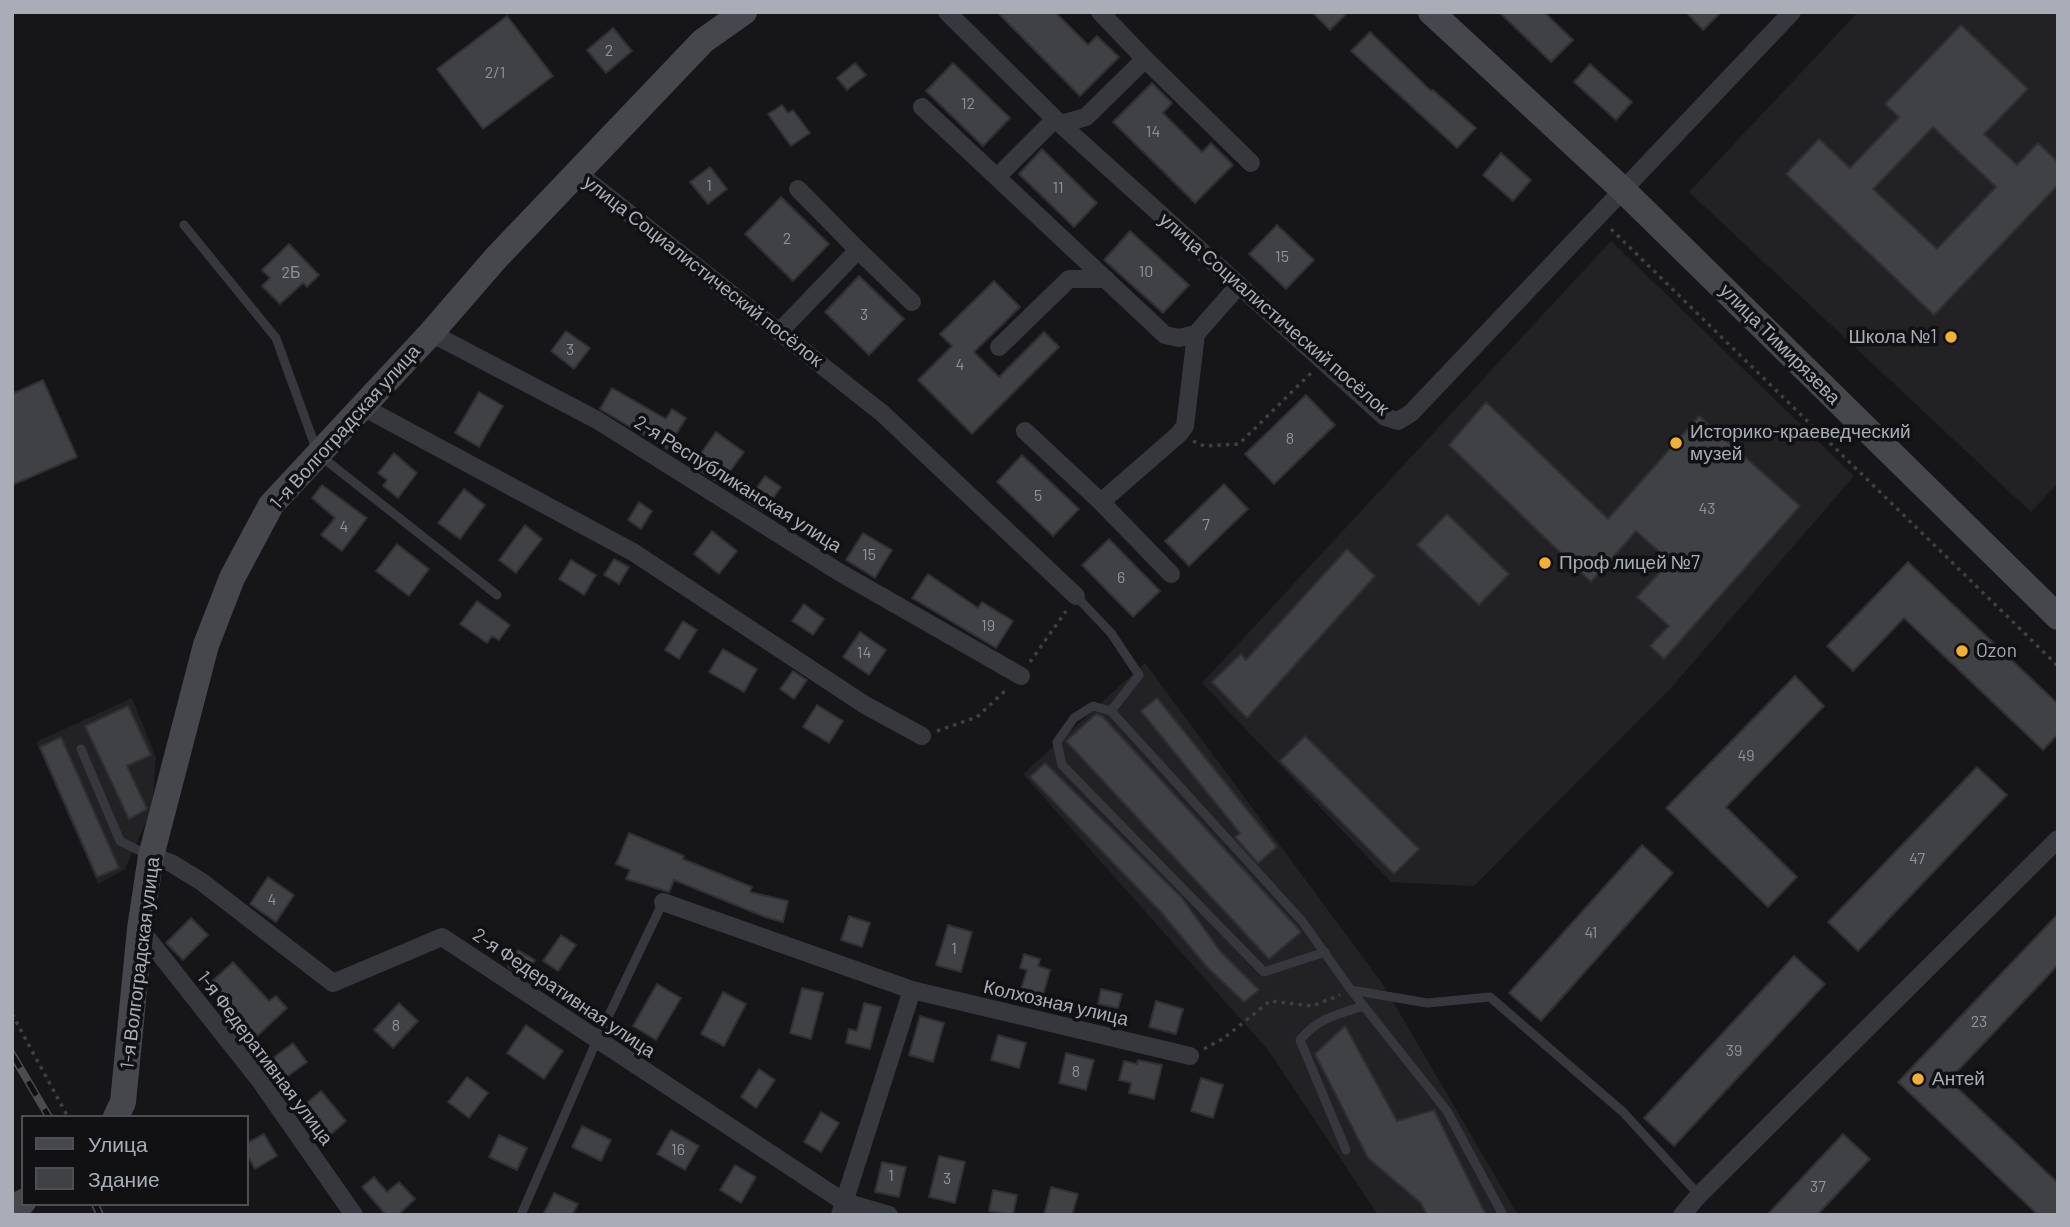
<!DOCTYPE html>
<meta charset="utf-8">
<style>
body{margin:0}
#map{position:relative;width:2070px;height:1227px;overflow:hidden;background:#161618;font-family:Barlow,sans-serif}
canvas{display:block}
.frame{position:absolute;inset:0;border:14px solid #a8adb8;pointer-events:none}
.legend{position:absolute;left:21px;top:1115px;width:228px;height:91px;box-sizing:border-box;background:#111113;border:2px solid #4d4f55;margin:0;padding:9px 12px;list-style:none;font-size:21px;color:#a8adb8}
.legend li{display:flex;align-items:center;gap:14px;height:35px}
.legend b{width:35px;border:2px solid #4d4f55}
</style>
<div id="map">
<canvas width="2070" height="1227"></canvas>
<div class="frame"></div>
<ul class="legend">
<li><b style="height:9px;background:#45474d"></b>Улица</li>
<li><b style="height:19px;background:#404145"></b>Здание</li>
</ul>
</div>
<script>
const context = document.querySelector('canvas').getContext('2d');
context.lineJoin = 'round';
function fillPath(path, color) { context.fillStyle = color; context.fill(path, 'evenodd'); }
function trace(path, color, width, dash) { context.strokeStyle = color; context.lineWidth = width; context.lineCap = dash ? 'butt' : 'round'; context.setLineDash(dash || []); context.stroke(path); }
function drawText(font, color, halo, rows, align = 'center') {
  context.font = font + ' Barlow,sans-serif'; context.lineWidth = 7; context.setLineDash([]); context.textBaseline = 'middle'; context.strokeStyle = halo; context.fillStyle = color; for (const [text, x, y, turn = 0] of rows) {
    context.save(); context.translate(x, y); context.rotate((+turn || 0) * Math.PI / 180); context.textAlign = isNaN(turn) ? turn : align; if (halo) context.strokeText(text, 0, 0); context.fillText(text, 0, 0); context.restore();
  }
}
fillPath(new Path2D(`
 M 1858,12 L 2058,12 L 2058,483 L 2031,512 L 1689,192 Z
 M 1611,241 L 1854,476 L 1671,688 L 1474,886 L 1391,882 L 1202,683 Z
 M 1145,663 L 1382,983 L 1518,1215 L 1378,1215 L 1269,1051 L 1023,774 Z
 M 132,698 L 156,757 L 152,809 L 125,869 L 98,884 L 36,742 Z`), '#222225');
const building = new Path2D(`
 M 997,12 L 1055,12 L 1088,45 L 1097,36 L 1119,57 L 1080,96 Z
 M 1312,12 L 1348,12 L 1330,30 Z
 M 1499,12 L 1544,12 L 1573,40 L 1551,62 Z
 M 1686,12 L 1721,12 L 1703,30 Z
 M 507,16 L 553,76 L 483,129 L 437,69 Z
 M 1961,25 L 2028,89 L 1984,134 L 2017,165 L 2038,143 L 2058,162 L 2058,185 L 1934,315 L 1786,174 L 1819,139 L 1850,168 L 1899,117 L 1885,104 ZM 1933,127 L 1996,187 L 1937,249 L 1873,189 Z
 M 613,28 L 632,51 L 606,73 L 587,50 Z
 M 1370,32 L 1431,91 L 1433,90 L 1476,128 L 1457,148 L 1351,51 Z
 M 855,63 L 866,75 L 847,90 L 837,78 Z
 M 953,63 L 1010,118 L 983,146 L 926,91 Z
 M 1590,64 L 1632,102 L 1616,120 L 1574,82 Z
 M 1152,83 L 1172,103 L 1163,113 L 1202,152 L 1211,143 L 1233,165 L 1195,203 L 1113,122 Z
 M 782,105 L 788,113 L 793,110 L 810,133 L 791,146 L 768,114 Z
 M 1042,149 L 1097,203 L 1074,227 L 1019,174 Z
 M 1501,153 L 1531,180 L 1513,201 L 1483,175 Z
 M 710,167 L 727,189 L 708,204 L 690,182 Z
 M 781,197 L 829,244 L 793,281 L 745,234 Z
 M 1277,225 L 1314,260 L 1286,289 L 1249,254 Z
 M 1130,231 L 1189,285 L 1163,313 L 1104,260 Z
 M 289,244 L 319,275 L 307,287 L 303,283 L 280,304 L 262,286 L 270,278 L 262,270 Z
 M 859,276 L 904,319 L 869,355 L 825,312 Z
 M 994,281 L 1020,307 L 974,352 L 999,377 L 1044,332 L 1059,347 L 972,434 L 918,380 L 952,346 L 940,334 Z
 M 566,331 L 590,348 L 574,369 L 551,351 Z
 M 43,380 L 77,457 L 12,485 L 12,394 Z
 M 612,388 L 666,419 L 672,409 L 686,418 L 667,449 L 600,409 Z
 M 479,392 L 503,406 L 479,447 L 455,433 Z
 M 1306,395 L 1335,425 L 1274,484 L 1245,454 Z
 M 1486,402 L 1608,519 L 1699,416 L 1800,506 L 1664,659 L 1650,646 L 1669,626 L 1637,597 L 1670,561 L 1636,531 L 1591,582 L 1449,445 Z
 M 716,432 L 744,452 L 721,484 L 692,466 Z
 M 394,453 L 417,473 L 398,498 L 383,486 L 387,480 L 378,473 Z
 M 1022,455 L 1079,509 L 1053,536 L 997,482 Z
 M 765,476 L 781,487 L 764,511 L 747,501 Z
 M 1224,484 L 1248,509 L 1189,566 L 1165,541 Z
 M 322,485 L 367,518 L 342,551 L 321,535 L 335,518 L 312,498 Z
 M 464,489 L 485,505 L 460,539 L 438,523 Z
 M 639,502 L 652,511 L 641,529 L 628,520 Z
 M 1447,514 L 1509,574 L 1479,605 L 1417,545 Z
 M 525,525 L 542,539 L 516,573 L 499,560 Z
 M 712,531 L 737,551 L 719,574 L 694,554 Z
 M 863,533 L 892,550 L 875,578 L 846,560 Z
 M 1109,539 L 1160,591 L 1133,617 L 1082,565 Z
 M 397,544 L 429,569 L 409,596 L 376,571 Z
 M 1347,549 L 1375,576 L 1247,718 L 1212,682 L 1241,654 L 1246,660 Z
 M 614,559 L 629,567 L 619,584 L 604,575 Z
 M 571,560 L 596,575 L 584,595 L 559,579 Z
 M 1908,562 L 2058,704 L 2058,734 L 2043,750 L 1904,618 L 1853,671 L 1827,646 Z
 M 928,574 L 978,608 L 982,602 L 1013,621 L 996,648 L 912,598 Z
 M 477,601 L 510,625 L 499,640 L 492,636 L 487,643 L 460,624 Z
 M 804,604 L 824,619 L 813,635 L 792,621 Z
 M 683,621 L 697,630 L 679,659 L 665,650 Z
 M 860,632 L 886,650 L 869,675 L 843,657 Z
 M 723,649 L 757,669 L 744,692 L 709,672 Z
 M 793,671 L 807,680 L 794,699 L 780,689 Z
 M 1795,676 L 1824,706 L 1726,807 L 1797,877 L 1768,907 L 1666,808 Z
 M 1157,698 L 1277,847 L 1258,863 L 1235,837 L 1240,833 L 1141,711 Z
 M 817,705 L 843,721 L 829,743 L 803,727 Z
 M 128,706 L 151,755 L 127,766 L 147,809 L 129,819 L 85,726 Z
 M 1096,714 L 1102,716 L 1301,932 L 1269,959 L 1066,741 Z
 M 1305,736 L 1419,849 L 1394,874 L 1280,761 Z
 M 61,737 L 119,868 L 97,877 L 40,747 Z
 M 1045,763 L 1182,898 L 1220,951 L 1259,990 L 1244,1002 L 1207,967 L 1161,912 L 1030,777 Z
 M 1977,767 L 2007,795 L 1858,951 L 1828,922 Z
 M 629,833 L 684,856 L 683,859 L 752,887 L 750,892 L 788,901 L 783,922 L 765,917 L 674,880 L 669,892 L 626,879 L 630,870 L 616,864 Z
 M 1642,845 L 1673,873 L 1541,1021 L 1509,993 Z
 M 268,877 L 294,895 L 276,922 L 250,904 Z
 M 2058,914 L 2058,965 L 1949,1080 L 2058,1183 L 2058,1215 L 2038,1215 L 1898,1082 Z
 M 849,916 L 870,923 L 862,947 L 841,940 Z
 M 191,918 L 208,935 L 183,960 L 166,943 Z
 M 948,925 L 972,932 L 961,972 L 936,965 Z
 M 561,935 L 576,945 L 558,971 L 543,961 Z
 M 518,950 L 535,960 L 525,977 L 508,967 Z
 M 1024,954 L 1040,959 L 1038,966 L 1050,970 L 1043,996 L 1021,989 L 1027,970 L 1020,968 Z
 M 1794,956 L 1825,984 L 1674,1146 L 1644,1118 Z
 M 233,962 L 269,1001 L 276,996 L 287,1008 L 256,1037 L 206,987 Z
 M 657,984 L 681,998 L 656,1040 L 633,1026 Z
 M 802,988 L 823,993 L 811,1039 L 790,1033 Z
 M 1101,989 L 1122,994 L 1118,1008 L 1098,1004 Z
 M 723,992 L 746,1004 L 724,1046 L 701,1034 Z
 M 1156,1001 L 1183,1009 L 1176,1034 L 1149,1027 Z
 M 399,1003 L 418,1021 L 393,1048 L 374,1030 Z
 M 864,1003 L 881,1007 L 870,1049 L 846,1043 L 849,1029 L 857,1031 Z
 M 920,1016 L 944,1023 L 933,1062 L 909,1055 Z
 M 526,1025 L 563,1051 L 544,1079 L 507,1053 Z
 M 1345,1026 L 1397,1121 L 1434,1110 L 1486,1215 L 1427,1215 L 1421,1203 L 1368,1158 L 1315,1054 Z
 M 998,1035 L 1026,1043 L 1019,1068 L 991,1060 Z
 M 293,1043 L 307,1062 L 284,1079 L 270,1060 Z
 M 1066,1053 L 1094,1060 L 1086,1090 L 1059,1083 Z
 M 1138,1060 L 1162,1065 L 1154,1099 L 1129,1093 L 1131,1083 L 1119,1080 L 1124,1061 L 1137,1064 Z
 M 759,1069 L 775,1080 L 756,1108 L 741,1097 Z
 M 467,1077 L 488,1093 L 469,1118 L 448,1102 Z
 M 1201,1078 L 1223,1085 L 1213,1118 L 1191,1111 Z
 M 321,1091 L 346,1121 L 329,1136 L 304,1105 Z
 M 821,1112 L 839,1123 L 821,1152 L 804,1142 Z
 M 582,1126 L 611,1140 L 601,1161 L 572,1147 Z
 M 671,1130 L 699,1146 L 685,1170 L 657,1154 Z
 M 264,1134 L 277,1156 L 255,1169 L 247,1155 L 247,1143 Z
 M 1843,1134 L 1870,1159 L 1817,1215 L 1767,1215 Z
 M 499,1135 L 527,1148 L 517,1170 L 489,1157 Z
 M 939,1156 L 965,1162 L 955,1203 L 929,1197 Z
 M 882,1162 L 906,1167 L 899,1197 L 875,1192 Z
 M 735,1165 L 756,1177 L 741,1203 L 720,1190 Z
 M 374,1177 L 387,1192 L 399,1182 L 415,1199 L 398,1215 L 386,1215 L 362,1187 Z
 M 1051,1187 L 1078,1194 L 1072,1215 L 1044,1215 Z
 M 993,1190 L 1017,1195 L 1013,1215 L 989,1211 Z
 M 554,1193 L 578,1204 L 572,1215 L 543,1215 Z`);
fillPath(building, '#404145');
trace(building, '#303034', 2);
trace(new Path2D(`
 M 1611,229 L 2058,666
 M 1193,441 L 1204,446 L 1239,444 L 1312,372
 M 1030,662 L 1066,611
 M 937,731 L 977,717 L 1007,689
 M 12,758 L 14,758
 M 12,1014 L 68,1117
 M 1204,1049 L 1224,1038 L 1270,1001 L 1312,1006 L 1340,995`), '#3d3f44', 3.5, [3.5, 5]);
trace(new Path2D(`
 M 184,225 L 276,338 L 318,454 L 497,595
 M 1076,596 L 1111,633 L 1139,675 L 1111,711 L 1302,921 L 1351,990 L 1447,1111 L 1503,1215
 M 1111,711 L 1093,706 L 1074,718 L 1057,742 L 1062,765 L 1264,972 L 1325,952
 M 81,749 L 120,841 L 148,855
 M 1351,990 L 1427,1003 L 1490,997 L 1623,1112 L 1699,1195
 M 1346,1150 L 1300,1040 C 1318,1018 1338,1014 1364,1006
 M 521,1215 L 597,1040 L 663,902`), '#37383d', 9);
trace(new Path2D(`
 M 947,12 L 1055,119 L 1385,417 L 1398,421 L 1411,413 L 1792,12
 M 1100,12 L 1145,59
 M 922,107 L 1165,335 L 1179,338 L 1196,334 L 1239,285
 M 1061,124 L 1086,117 L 1145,59 L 1251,163
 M 578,173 L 882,413 L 1076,596
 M 997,177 L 1055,119
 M 798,189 L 858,250
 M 779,332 L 858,250 L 912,302
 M 431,333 L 597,420 L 839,572 L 1021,676
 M 999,347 L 1069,279 L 1106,279
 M 363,407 L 633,552 L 865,705 L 922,736
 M 1025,431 L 1101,502 L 1179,434 L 1185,426 L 1196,334
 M 1101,502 L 1171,574
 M 151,856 L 171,863 L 202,882 L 333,983 L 442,937 L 844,1202 L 889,1215
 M 663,902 L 912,990 L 1190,1056
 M 140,929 L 261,1082 L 354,1215
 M 840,1215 L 912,990
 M 1682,1215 L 1699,1195 L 2058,839`), '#37383d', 18);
trace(new Path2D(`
 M 1431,12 L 1622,189 L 2058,617
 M 116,1117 L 123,1102 L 140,929 L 151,856 L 206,645 L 232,578 L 271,505 L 431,333 L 496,258 L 703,41 L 744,12
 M 12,1213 L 23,1202`), '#45474d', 26);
const rail = new Path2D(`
 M 12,1054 L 49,1117
 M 95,1204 L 100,1215`);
trace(rail, '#4a4c52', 8);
trace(rail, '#111113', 5, [16]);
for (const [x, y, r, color] of [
 [1951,337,7,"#f2b134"],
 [1676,443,7,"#f2b134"],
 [1545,563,7,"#f2b134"],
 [1962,651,7,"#f2b134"],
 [1918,1079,7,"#f2b134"]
]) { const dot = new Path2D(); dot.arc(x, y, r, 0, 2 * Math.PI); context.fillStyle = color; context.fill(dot); trace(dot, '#111113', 2.5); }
drawText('16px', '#8e929b', null, [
 ["2",609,51],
 ["2/1",495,73],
 ["12",968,104],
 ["14",1153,132],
 ["1",709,186],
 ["11",1058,188],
 ["2",787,239],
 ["15",1282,257],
 ["10",1146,272],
 ["2Б",291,273],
 ["3",864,315],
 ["3",570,350],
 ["4",960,365],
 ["8",1290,439],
 ["5",1038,496],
 ["43",1707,509],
 ["7",1206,525],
 ["4",344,527],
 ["15",869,555],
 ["6",1121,578],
 ["19",988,626],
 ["14",864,653],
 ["49",1746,756],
 ["47",1917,859],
 ["4",272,900],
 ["41",1591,933],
 ["1",954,949],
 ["23",1979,1022],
 ["8",396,1026],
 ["39",1734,1051],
 ["8",1076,1072],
 ["16",678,1150],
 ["1",891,1176],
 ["3",947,1179],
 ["37",1818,1187]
]);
drawText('19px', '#a8adb8', '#111113', [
 ["улица Социалистический посёлок",703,271,38],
 ["улица Социалистический посёлок",1274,314,41],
 ["улица Тимирязева",1780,344,45],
 ["1-я Волгоградская улица",345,427,-48],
 ["2-я Республиканская улица",738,484,32],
 ["1-я Волгоградская улица",140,963,-83],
 ["2-я Федеративная улица",564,993,34],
 ["Колхозная улица",1056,1003,13],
 ["1-я Федеративная улица",265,1058,53]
]);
drawText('19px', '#a8adb8', '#111113', [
 ["Школа №1",1937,337,"right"],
 ["Историко-краеведческий",1690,432],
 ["музей",1690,454],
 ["Проф лицей №7",1559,563],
 ["Ozon",1976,651],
 ["Антей",1932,1079]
], 'left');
</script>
